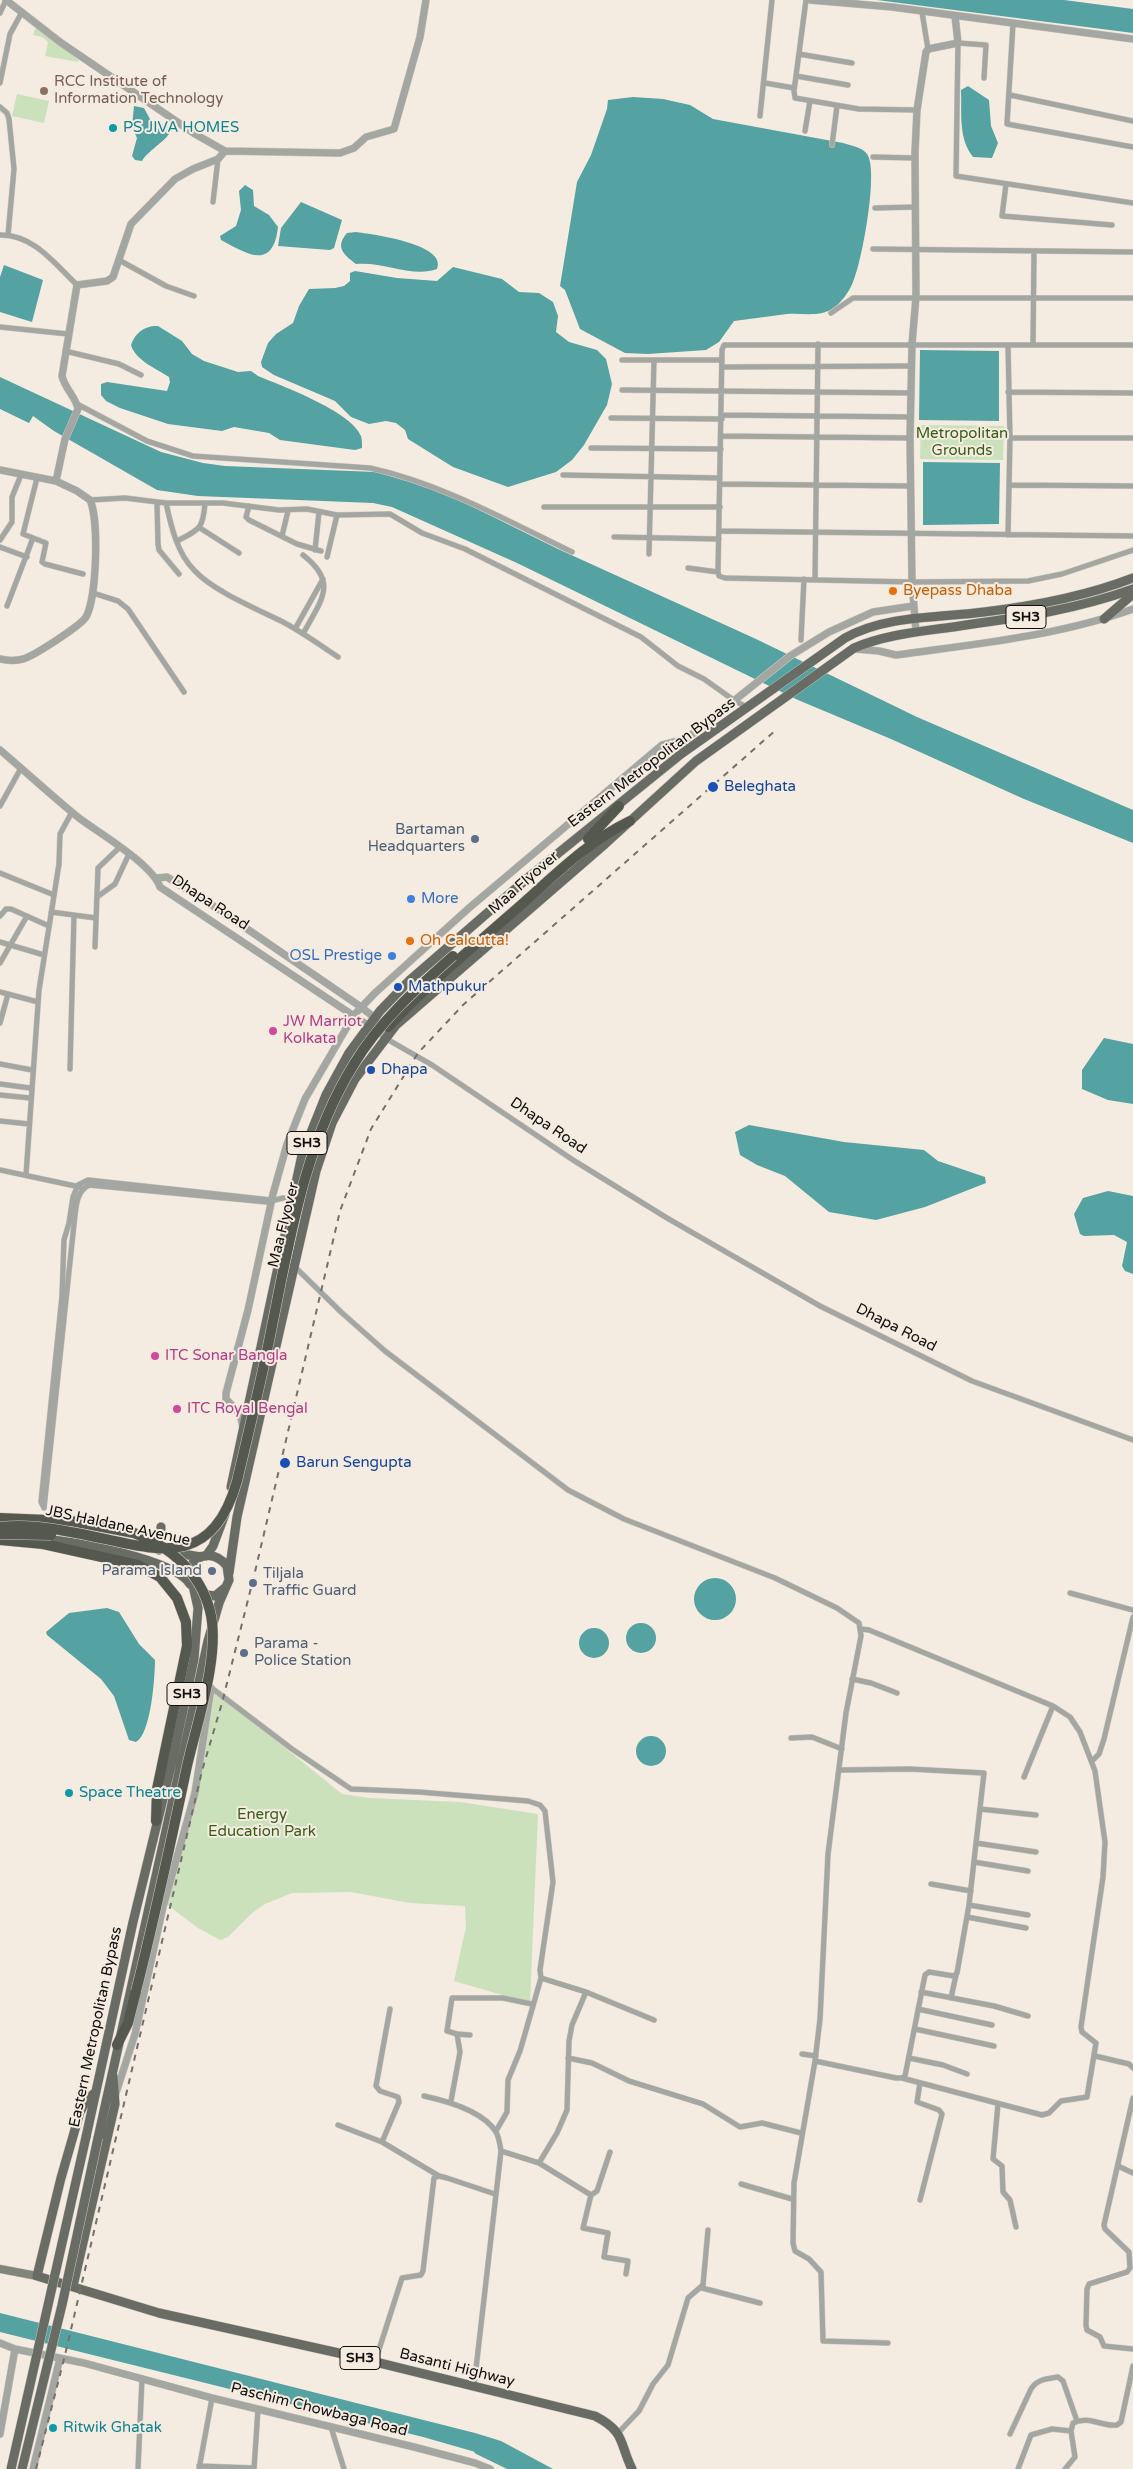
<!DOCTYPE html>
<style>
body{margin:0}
canvas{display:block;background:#f4ebe1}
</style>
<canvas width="1133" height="2469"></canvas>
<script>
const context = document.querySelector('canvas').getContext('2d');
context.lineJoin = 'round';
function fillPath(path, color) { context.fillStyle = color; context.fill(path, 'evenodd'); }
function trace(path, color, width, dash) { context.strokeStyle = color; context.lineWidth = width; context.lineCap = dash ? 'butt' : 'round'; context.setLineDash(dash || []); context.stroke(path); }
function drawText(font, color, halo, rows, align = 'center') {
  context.font = font + ' "Varela Round",sans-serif'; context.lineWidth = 4; context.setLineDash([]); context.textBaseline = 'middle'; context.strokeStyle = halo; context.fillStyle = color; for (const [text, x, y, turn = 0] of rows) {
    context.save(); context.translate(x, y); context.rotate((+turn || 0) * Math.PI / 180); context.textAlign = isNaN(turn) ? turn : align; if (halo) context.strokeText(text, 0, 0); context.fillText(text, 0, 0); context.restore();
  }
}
fillPath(new Path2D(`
 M 39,28 L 79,58 L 78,62 L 45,56 L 48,42 L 42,37 L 33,35 L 35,29 Z
 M 17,94 L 49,101 L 44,123 L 12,116 Z
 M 921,425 L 1004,426 L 1003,460 L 920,459 Z
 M 216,1692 L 342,1794 L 369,1798 L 460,1802 L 538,1814 L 530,2003 L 454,1981 L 466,1927 L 465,1906 L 410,1903 L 351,1892 L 292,1893 L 265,1904 L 252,1913 L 228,1937 L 220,1940 L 198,1928 L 165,1903 L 213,1695 Z`), '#cbe1bc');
fillPath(new Path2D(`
 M 877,0 L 1064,0 L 1133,9 L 1133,33 Z
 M 968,86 L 989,100 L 991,126 L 998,143 L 992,158 L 973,157 C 958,138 962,113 961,90 Z
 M 633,97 L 663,99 L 690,105 L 713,119 L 843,143 C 852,146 862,147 867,154 C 879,170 862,262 853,282 C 850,290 841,304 832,309 C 820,317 801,313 787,314 C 769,316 752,319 734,321 L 719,342 L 706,350 L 648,354 L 625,353 L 580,329 L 565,290 L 560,286 L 577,182 L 591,155 L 607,109 L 608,100 Z
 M 134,106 L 144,108 L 151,121 L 169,126 L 171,129 C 171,138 148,150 142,161 L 135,160 L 132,156 L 137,138 L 132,127 Z
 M 245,185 L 253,190 L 254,206 L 269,215 L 278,227 C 273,271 247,254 221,240 L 220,236 L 236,226 L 241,210 L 239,191 Z
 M 301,202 L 342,220 L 334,248 L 330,250 L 278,246 L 281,228 Z
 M 356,232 C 371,234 448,244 437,269 C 412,278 383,261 356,264 C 343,254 335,247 347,233 Z
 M 4,265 L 43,280 L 32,322 L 0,312 L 0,277 Z
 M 453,267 L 502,279 L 519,292 L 539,293 L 553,302 L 558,316 L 556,332 L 569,342 L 597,350 L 606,359 L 612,384 L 607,405 L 584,445 L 572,460 L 556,472 L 508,487 L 453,467 L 408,439 L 405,430 L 396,423 L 386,421 L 369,424 L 351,417 L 335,401 L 274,375 L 262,367 L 261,362 L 268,343 L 276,334 L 293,323 L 299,306 L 309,289 L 335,288 L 344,286 L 350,281 L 350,273 L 355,271 L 397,278 L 437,281 Z
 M 158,326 L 182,341 L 192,354 L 204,361 L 238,372 L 251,371 L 258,376 C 282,386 351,411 361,436 C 362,439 362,444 362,448 L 355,450 L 280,440 L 269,433 L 234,427 L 222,431 L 168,424 L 120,408 L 106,401 L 101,395 L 101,384 L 107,382 L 167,391 L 170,382 L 169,377 C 157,369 135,360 131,345 C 135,333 145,325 158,326 Z
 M 920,350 L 999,351 L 999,421 L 919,420 Z
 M 0,377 L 161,452 L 203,463 L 225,466 L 376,472 L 441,491 L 558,549 L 756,639 L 917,717 L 1133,810 L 1133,843 L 1024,799 L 891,739 L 798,700 L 517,563 L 392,507 L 373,503 L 198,496 L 157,490 L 54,431 L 33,416 L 29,423 L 0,409 Z
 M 923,462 L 1000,463 L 999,524 L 923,525 Z
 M 1104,1038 L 1133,1044 L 1133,1104 L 1108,1100 L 1082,1089 L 1082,1070 Z
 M 749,1125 L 844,1142 L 924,1150 L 938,1161 L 985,1177 L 986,1183 L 925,1207 L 876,1220 L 829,1212 L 785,1176 L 757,1165 L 740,1155 L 735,1132 Z
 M 1108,1191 L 1133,1196 L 1133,1274 L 1125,1271 L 1122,1266 L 1127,1242 L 1114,1235 L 1084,1236 L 1080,1234 L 1074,1214 L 1083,1198 Z
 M694 1599a21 21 0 1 1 42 0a21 21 0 1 1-42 0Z
 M 107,1608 L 119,1612 L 139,1644 L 155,1660 C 155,1677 151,1734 136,1742 L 129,1740 L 114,1696 L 101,1679 L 47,1635 L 46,1632 L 69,1613 Z
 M626 1638a15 15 0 1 1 30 0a15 15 0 1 1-30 0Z
 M579 1643a15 15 0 1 1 30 0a15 15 0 1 1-30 0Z
 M636 1751a15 15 0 1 1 30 0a15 15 0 1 1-30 0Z
 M 0,2313 L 475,2433 L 501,2441 L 553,2469 L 515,2469 L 493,2457 L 423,2437 L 0,2332 Z`), '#55a2a2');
trace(new Path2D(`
 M 477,2451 L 514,2469`), '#55a2a2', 6);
const minor = new Path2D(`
 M 806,0 L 794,91 L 795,98 L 859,109 L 917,110
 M 922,12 L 928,49
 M 0,13 L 6,0
 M 1013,24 L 1007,124 L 1133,147
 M 799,54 L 852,63
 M 796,76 L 848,85
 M 984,78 L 986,45 L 958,43 L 956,176 L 1133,203
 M 0,83 L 10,34 L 22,12
 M 765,83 L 794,88
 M 1010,95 L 1133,121
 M 0,107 L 7,113 L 9,119 L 14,169 L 8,235
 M 760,116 L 772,0
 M 805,131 L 810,101
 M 832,145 L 837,106
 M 873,157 L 915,158
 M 1006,184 L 1002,216 L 1112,225
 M 213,202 L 218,159
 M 875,208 L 916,207
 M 0,235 C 33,234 55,264 77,285
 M 873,249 L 1133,252
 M 119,260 L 166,286 L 194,296
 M 831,313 L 853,298 L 1133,298
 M 0,327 L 68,334
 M 1008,345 L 1010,438 L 1008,535
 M 1033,345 L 1034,251
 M 1133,345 L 724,345 L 722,350 L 718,572 L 719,576 L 725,578 L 912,582 L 1028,581 L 1062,574 L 1133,550
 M 65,351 L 119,364 L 141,375
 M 622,360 L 722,360
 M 722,367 L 912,366
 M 622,390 L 911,393
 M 1008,392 L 1133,393
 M 77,404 L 147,441 L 193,456 L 370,468 C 442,484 506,520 572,552
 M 722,415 L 911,417
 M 611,418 L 722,419
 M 721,436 L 910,438
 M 1010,438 L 1133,438
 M 591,448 L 721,449
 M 563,475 L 720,478
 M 37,478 L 23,534 L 46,543 L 42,562 L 45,564 L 83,574
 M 720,484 L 910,486
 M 1009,485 L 1133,486
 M 90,500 L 125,498 L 166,503 L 223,503 L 279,510 L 307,509 L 337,515 L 390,514 L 422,533 L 465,549 L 641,637 L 678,666 L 704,679 L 735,701 L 747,707
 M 157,502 L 158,544 L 159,550 L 179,574
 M 166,503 C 171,526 177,553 194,570 C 213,591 257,609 283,622 C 302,632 320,645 338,657
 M 249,506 L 246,517 L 249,520 L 297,544 L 321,551
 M 544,507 L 720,507
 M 200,528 L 239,553
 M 719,531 L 1133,536
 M 282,536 L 288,511
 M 614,537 L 719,539
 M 0,540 L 12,522 L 12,497 L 21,475
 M 177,541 C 200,529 203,529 205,503
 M 0,547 L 27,557
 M 315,550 L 319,512
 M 649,554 L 654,360
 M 303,555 C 339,583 321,600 303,634
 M 327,557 L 337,515
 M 688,568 L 718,572
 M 815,580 L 818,344
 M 93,593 L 118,601 L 128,609 L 184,692
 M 7,606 L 33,538
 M 295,629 L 323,579
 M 801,640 L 804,579
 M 0,806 L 21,768
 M 0,873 L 54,895
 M 97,897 L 115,884 L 129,854
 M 51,912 L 96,918
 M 0,916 L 6,909 L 11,909 L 49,926
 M 0,942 L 44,955
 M 95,947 L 98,868 L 120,847
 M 0,963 L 27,916
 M 0,992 L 38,1002
 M 0,1023 L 8,994
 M 385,1038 L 432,1065 L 573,1160 L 667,1218 L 820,1306 L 972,1381 L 1133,1440
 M 0,1064 L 32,1070
 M 70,1069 L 74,915
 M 0,1084 L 30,1088
 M 0,1095 L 30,1098
 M 0,1121 L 29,1124
 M 0,1170 L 80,1187
 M 26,1175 L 39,990 L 59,864 L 60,834 L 72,812
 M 293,1265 L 341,1312 L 385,1351 L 568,1490 L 624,1519 L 775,1578 L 837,1608 L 859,1623 L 861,1636 L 846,1713 L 828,1854 L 820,2019 L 815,2061 L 794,2183 L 793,2243 L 795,2251 L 809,2259 L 821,2272 L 823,2341 L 888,2343
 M 44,1508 L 74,1224 C 76,1210 75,1192 89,1185 L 267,1202 L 283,1198 L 292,1199
 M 44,1508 L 41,1502 L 62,1296 L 64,1240 L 69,1223 L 73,1197 L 78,1185 L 88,1180 L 271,1200
 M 1070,1593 L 1133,1610
 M 861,1629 L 869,1630 L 1053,1706 L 1070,1717 L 1080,1732 L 1095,1771 L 1105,1842 L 1103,1877 L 1081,2027 L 1082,2032 L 1096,2043 L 1087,2097 L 1061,2101 L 1049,2113 L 1042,2115 L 902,2078
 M 852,1679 L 871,1683 L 897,1693
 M 209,1686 L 292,1749 L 351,1789 L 419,1792 L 528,1801 L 540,1805 L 545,1811 L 553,1882 L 540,1970 L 541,1978 L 520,2051 L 508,2080 L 507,2112 L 496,2131
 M 791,1738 L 812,1737 L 842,1749
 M 1093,1760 L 1099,1754 L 1104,1739 L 1133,1617
 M 1024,1777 L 1053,1706
 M 980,1809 L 1036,1815
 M 976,1843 L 1036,1852
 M 974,1862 L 1028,1871
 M 931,1884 L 971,1891
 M 969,1905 L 1028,1915
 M 967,1917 L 1026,1928
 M 541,1978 L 586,1992 L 654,2020
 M 921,1992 L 994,2006 L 1028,2016
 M 951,1998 L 956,1975
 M 918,2009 L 992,2025
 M 915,2029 L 994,2046
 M 457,2034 L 470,2035
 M 802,2054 L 816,2056
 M 1095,2056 L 1129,2064 L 1133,2068
 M 568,2058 L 592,2063 L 629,2081 L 703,2104 L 740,2127 L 762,2123 L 801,2133
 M 909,2058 L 943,2065 L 967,2074
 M 815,2061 L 896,2078 L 902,2078 L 905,2076 L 925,1975 L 929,1972 L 954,1976 L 957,1973 L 969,1905 L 984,1773 L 910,1769 L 840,1770
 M 920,2083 L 917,2102 L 939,2110 L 942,2114 L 920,2200
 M 424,2096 C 447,2101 483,2111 496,2132 C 499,2137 500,2145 501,2151 L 474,2386
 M 1133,2098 L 1104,2225 L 1105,2229 L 1129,2252 L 1130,2268 L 1127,2272 L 1089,2284 L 1087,2289 L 1086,2325 L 1087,2330 L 1100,2337 L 1104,2346 L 1133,2349
 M 451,2101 L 460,2052 L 457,2034 L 447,2031 L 452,1998 L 503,1998 L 532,2004
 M 998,2104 L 993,2159 L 1002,2166 L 1003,2192 L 1010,2200 L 1016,2227
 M 338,2125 L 382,2142 L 439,2176
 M 382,2142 L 399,2102 L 398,2097 L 380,2091 L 376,2086 L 390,2009
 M 501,2151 L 539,2163 L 591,2195 L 597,2191 L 610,2152
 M 539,2163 L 557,2133 L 567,2110 L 569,2041 L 572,2025 L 586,1992
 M 1118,2166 L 1133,2173
 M 741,2184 L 792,2199
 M 591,2195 L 583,2228 L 608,2233 L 604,2257 L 628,2261 L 626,2274
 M 702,2288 L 760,2303
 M 375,2362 L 402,2278 L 421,2275 L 423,2271 L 434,2178 L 439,2176 L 447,2178 L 495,2194
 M 331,2427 L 344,2469
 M 618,2433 L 639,2411 L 653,2384 L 668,2365 L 688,2298 L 703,2285 L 708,2230
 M 1010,2434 L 1031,2389 C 1037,2379 1047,2379 1058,2377 L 1063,2381 L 1077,2421
 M 199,2466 L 254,2468
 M 138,2469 L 142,2378
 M 199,2469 L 212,2398
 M 254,2469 L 258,2409
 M 1018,2469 L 1031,2435 L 1052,2429 L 1071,2431
 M 1065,2469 L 1075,2457 L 1071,2431 L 1073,2423 C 1089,2415 1102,2427 1117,2425 L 1121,2422 L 1133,2366`);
const tertiary = new Path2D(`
 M 6,0 L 60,42 L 195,134 L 225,151 L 340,153 L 354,148 L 366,137 L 394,129 L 420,37 L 426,0
 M 810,0 L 892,7 L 1133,39
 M 0,470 L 56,481 L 77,491 L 90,500 C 99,519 97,598 86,617 C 80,626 34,656 23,659 C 15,661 8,661 0,659
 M 56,481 L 65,439 L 78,409 C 76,397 65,389 62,376 L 77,285 L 107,281 L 113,277 L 131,224 L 175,179 L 193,169 L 218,159 L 225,151
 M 916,632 L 912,582 L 910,438 L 912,344 L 916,297 L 915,152 L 917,110 L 926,52 L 928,49 L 958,43 L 955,16
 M 855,649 L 879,651 L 896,655 C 975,644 1058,636 1133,609
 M 0,750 C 26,772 52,796 79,818 C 99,833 152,864 160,887 L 372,1028
 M 157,878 L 167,877 L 218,909 L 361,1007 L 375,1018 L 384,1038
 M 243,1427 L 240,1414 L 226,1399 L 226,1393 L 248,1310 L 273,1194 L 287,1144 L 305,1099 L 354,1015 L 375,993 L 469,908 L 662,745 L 686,739 L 790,656 L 829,632 L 873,612 L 913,606
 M 115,2096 L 135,2034 L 163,1907 L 195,1793 L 211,1688
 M 0,2343 L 15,2349 L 84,2363 L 212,2398 L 414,2447 L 475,2463 L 490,2469
 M 0,2434 L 15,2349
 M 33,2469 L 60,2358`);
const secondary = new Path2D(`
 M 0,2269 L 37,2276`);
const primary = new Path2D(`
 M 1104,619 L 1133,594
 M 231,1487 L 302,1155 L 326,1095 L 349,1053 L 380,1011 L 410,980 L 530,876 L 681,754 L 845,638 C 886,615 938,618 984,612 C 1035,606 1084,597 1133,578
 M 40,1539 C 71,1540 174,1559 190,1584
 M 159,1550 L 161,1527
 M 169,1552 L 201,1557
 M 206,1556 L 213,1546 L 225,1514
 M 229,1573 L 237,1517 L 316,1171 L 332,1123 L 355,1079 L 396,1025 L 605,844 L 696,761 L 854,648 C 889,633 928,631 966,625 C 1023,617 1078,609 1133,589
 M 96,2092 L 87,2099 L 80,2112 L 61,2178 L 37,2276 L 159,2313 L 343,2354 L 595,2416 C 626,2432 619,2443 632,2469
 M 86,2137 L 133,1922 L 172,1762 L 194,1659 L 198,1608 L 194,1590
 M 98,2138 L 208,1641 L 219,1603 L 229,1580 L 227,1566 C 204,1538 171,1573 200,1594 L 215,1596 L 226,1587
 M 73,2286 L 115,2104 L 113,2076`);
const motorway = new Path2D(`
 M 588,839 L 619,806
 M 388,1027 C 426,986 471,949 513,912 C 550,880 586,842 630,821
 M 0,1518 L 71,1521 L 134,1533
 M 0,1540 L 43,1544 L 138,1565 L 160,1577 L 177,1598 L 186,1622 L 187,1646 L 157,1789 L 156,1821
 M 117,2045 L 128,2023 L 136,1991`);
trace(minor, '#d0c8bf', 6);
trace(tertiary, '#d0c8bf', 8);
trace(secondary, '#d0c8bf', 9);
trace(primary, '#d0c8bf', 10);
trace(motorway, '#d0c8bf', 11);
trace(minor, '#a4a6a1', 5);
trace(tertiary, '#a4a6a1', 7);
trace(secondary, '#82857d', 8);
trace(primary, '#696c64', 9);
trace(motorway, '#54584e', 10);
trace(new Path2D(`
 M 36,2469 L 65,2355 L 202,1771 L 222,1703 L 254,1576 L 340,1211 L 371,1129 L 418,1053 L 463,1005 L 777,729`), '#757069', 2, [6, 6]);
const primaryBridge = new Path2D(`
 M 11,2469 L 86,2137
 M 22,2469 L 62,2305 L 98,2138`);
const motorwayBridge = new Path2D(`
 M 0,1527 C 26,1524 51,1528 76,1533 C 147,1546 210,1577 237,1481 C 249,1430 262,1378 272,1326 C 290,1237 305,1143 354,1064 C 380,1021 416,989 453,956
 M 134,1533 C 170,1546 200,1572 210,1611 C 221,1654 197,1722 187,1766 C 171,1841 155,1917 136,1991
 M 0,1534 L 51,1535`);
trace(primaryBridge, '#d0c8bf', 10, []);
trace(motorwayBridge, '#d0c8bf', 11, []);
trace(primaryBridge, '#696c64', 9);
trace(motorwayBridge, '#54584e', 10);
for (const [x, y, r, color] of [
 [44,91,5,"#8d6e63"],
 [113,128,5,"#0f9aa8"],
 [893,591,5,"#e8710a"],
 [713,787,6,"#1a4fb4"],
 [475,839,5,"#5c6f8a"],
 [411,899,5,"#3f7fe0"],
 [410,941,5,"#e8710a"],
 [392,956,5,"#3f7fe0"],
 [398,987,5,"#1a4fb4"],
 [273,1031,5,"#d1479c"],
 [371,1070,5,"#1a4fb4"],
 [155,1356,5,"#d1479c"],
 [177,1409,5,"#d1479c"],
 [285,1463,6,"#1a4fb4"],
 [212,1571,5,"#5c6f8a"],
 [253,1583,5,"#5c6f8a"],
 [244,1653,5,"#5c6f8a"],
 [69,1793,5,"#0f9aa8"],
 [53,2428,5,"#0f9aa8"]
]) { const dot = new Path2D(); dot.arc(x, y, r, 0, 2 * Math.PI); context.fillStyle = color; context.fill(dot); trace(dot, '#f4ebe1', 2); }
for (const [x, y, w] of [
 [1026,617,40],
 [307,1143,40],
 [187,1694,40],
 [360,2358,40]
]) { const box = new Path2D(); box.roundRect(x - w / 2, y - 11.5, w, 23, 4); context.fillStyle = '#f4ebe1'; context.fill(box); trace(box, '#110e0b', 1); }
drawText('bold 14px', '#110e0b', null, [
 ["SH3",1026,617],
 ["SH3",307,1143],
 ["SH3",187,1694],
 ["SH3",360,2358]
]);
drawText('15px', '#785e54', '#f4ebe1', [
 ["RCC Institute of",54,82],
 ["Information Technology",54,99]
], 'left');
drawText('15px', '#0d838f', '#f4ebe1', [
 ["PS JIVA HOMES",123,128],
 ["Space Theatre",79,1793],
 ["Ritwik Ghatak",63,2428]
], 'left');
drawText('15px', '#385c15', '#f4ebe1', [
 ["Metropolitan",962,434],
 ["Grounds",962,451],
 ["Energy",262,1815],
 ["Education Park",262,1832]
]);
drawText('15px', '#c56008', '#f4ebe1', [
 ["Byepass Dhaba",903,591],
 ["Oh Calcutta!",420,941]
], 'left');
drawText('15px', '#110e0b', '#f4ebe1', [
 ["Eastern Metropolitan Bypass",652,763,-37],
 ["Maa Flyover",524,883,-41],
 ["Dhapa Road",210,903,33],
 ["Dhapa Road",548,1126,34],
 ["Maa Flyover",284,1225,-76],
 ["Dhapa Road",896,1328,27],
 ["JBS Haldane Avenue",118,1526,12],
 ["Eastern Metropolitan Bypass",96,2027,-78],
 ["Basanti Highway",457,2368,14],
 ["Paschim Chowbaga Road",319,2410,14]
]);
drawText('15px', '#164399', '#f4ebe1', [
 ["Beleghata",724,787],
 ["Mathpukur",408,987],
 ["Dhapa",381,1070],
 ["Barun Sengupta",296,1463]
], 'left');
drawText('15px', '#4e5e75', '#f4ebe1', [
 ["Bartaman",465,830],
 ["Headquarters",465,847],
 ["Parama Island",202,1571],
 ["Tiljala",263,1574,"left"],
 ["Traffic Guard",263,1591,"left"],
 ["Parama -",254,1644,"left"],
 ["Police Station",254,1661,"left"]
], 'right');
drawText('15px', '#366cbe', '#f4ebe1', [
 ["More",421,899],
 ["OSL Prestige",382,956,"right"]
], 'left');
drawText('15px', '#b23c85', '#f4ebe1', [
 ["JW Marriot",283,1022],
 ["Kolkata",283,1039],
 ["ITC Sonar Bangla",165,1356],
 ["ITC Royal Bengal",187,1409]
], 'left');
</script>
